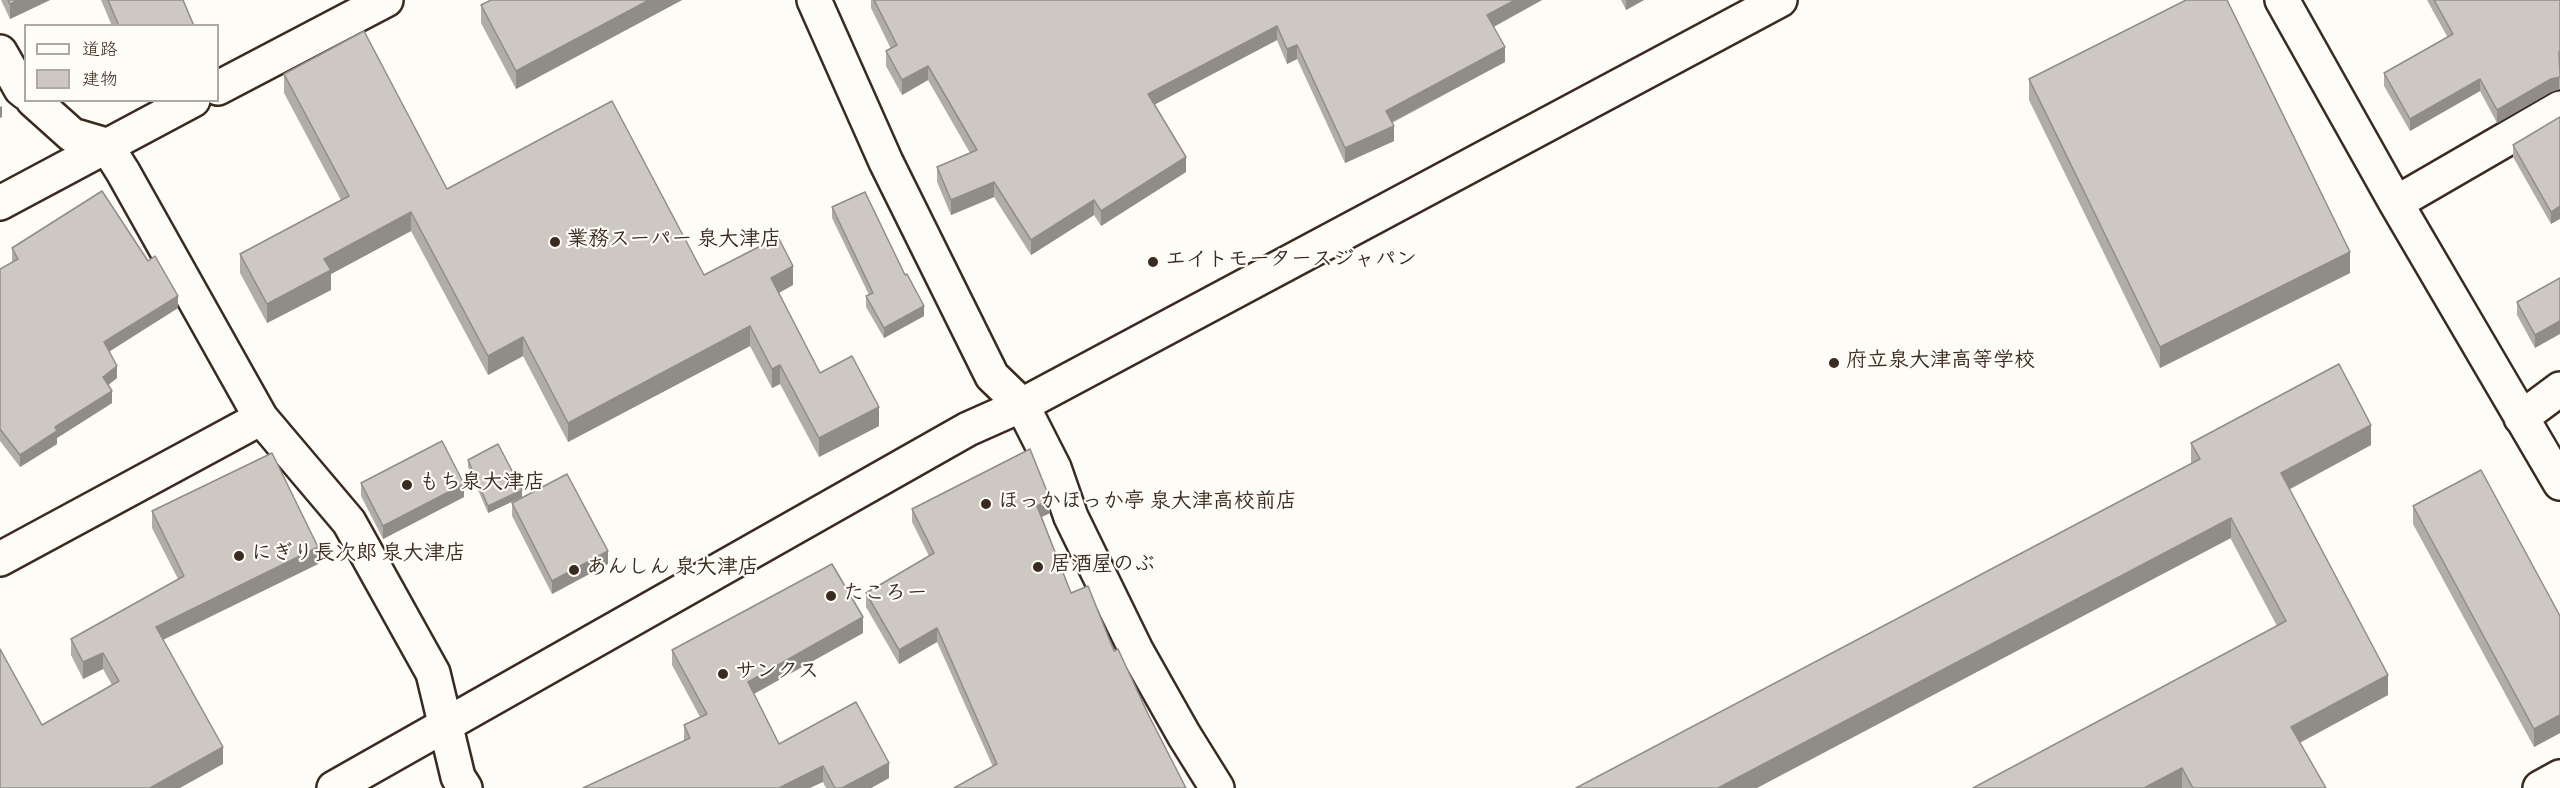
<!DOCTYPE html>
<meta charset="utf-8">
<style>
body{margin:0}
#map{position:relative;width:2560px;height:788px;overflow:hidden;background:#fdfcf7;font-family:Dekko,"Klee One",sans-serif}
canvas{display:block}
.legend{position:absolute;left:24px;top:24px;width:195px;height:78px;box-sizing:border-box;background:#fdfcf7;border:2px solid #afa8a0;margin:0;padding:8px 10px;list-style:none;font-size:18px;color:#3b2a1e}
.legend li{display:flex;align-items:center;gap:12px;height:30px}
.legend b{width:30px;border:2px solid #afa8a0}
</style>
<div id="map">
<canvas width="2560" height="788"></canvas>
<ul class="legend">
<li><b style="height:8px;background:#fdfcf7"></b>道路</li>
<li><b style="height:16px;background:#cdc8c2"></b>建物</li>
</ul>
</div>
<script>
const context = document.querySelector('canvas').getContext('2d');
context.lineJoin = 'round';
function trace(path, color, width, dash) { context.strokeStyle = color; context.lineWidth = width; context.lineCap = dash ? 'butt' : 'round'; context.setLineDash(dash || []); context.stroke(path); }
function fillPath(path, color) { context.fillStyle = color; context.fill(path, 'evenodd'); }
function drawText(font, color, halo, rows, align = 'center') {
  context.font = font + ' Dekko,"Klee One",sans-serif'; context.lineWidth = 4.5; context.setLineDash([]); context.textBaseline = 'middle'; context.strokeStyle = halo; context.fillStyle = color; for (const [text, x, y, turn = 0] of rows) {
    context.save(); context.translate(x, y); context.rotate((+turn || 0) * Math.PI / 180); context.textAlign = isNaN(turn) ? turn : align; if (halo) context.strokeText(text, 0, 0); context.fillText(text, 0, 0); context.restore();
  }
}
const minor = new Path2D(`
 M 814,0 L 886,162 L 992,376 L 1022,405 L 1054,468 L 1071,517 L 1136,650 L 1184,735 L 1217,788
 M 2282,0 L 2396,203 L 2560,483
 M 0,52 L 21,89 L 26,93
 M 218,88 L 386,0
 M 33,100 L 72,135 L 106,145 L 123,172 L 261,418 L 349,522 L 433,673 L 458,777 L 465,788
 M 0,203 L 193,100
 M 2396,203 L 2560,108
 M 2521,418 L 2560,389
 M 0,559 L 261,418
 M 334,788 L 968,429 L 1022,405 L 1780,0
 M 2540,788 L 2560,777`);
trace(minor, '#3b2a1e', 38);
trace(minor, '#fdfcf7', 33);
fillPath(new Path2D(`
 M 1,0 L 50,0 L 10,19 Z
 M 101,0 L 183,0 L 194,26 L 112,26 Z
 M 491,0 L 682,0 L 516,89 L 481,23 L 481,5 Z
 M 871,0 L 1542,0 L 1494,27 L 1505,62 L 1392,123 L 1394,141 L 1345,163 L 1297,59 L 1287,64 L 1277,40 L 1154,105 L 1186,172 L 1101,226 L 1094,215 L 1031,255 L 994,197 L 951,215 L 937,182 L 937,167 L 970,153 L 928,80 L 902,95 L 886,66 L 886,51 L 891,49 L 871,8 Z
 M 1621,0 L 1644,0 L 1626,10 Z
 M 2427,0 L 2560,0 L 2560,89 L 2551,92 L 2497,123 L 2480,91 L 2410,131 L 2384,86 L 2384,73 L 2448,38 Z
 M 284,74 L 447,189 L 704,275 L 793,285 L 779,293 L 820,373 L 879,426 L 819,457 L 780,384 L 772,388 L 750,346 L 568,442 L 523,356 L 488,375 L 411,231 L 331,274 L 331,290 L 267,323 L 240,273 L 240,254 L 341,200 L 284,93 Z
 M 2029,79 L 2350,273 L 2160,368 L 2029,100 Z
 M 2560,117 L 2551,224 L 2513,157 L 2513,145 Z
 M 832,207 L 924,316 L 884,338 L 866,307 L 866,296 L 869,295 L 832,218 Z
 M 12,248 L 178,308 L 109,351 L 117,378 L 108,385 L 112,403 L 57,438 L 57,444 L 20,467 L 0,441 L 0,269 L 12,262 Z
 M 2560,278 L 2535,348 L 2517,315 L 2517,302 Z
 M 2191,443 L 2371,445 L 2289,489 L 2388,695 L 2300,743 L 2326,788 L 1973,788 L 2277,626 L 2191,464 Z
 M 468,460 L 522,497 L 488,513 L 468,467 Z
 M 361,483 L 464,497 L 383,539 L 361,496 Z
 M 512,503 L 608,564 L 552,594 L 512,516 Z
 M 2413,506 L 2560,616 L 2560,733 L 2534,747 L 2413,524 Z
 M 912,509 L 1050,513 L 1042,517 L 1071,593 L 1114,651 L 1148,714 L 993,767 L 937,642 L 899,664 L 866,607 L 866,593 L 929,556 L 912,522 Z
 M 152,511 L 318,564 L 163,640 L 223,764 L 42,725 L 112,685 L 103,669 L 83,679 L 71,655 L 71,639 L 178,579 L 152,528 Z
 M 863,633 L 754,694 L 779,744 L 889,778 L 871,788 L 826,788 L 823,782 L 684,740 L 684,725 L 700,717 L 672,665 L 672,650 Z`), '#b0aca7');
fillPath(new Path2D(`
 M 18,0 L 50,0 L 10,19 L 10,4 Z
 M 649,0 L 682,0 L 516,89 L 516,71 Z
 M 1515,0 L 1542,0 L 1487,30 L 1487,15 Z
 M 1626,0 L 1644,0 L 1626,10 Z
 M 1277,26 L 1277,40 L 1148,108 L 1148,94 Z
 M 1297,45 L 1297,59 L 1287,64 L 1287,49 Z
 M 1505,47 L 1505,62 L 1386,125 L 1386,111 Z
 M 928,66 L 928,80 L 902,95 L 902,80 Z
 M 2559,77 L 2559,89 L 2551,92 L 2497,123 L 2497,110 L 2551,79 Z
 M 2480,79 L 2480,91 L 2410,131 L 2410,119 Z
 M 2,106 L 2,117 L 0,118 L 0,107 Z
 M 1394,126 L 1394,141 L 1345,163 L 1345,148 Z
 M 1186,157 L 1186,172 L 1101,226 L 1101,211 Z
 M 994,182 L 994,197 L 951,215 L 951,200 Z
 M 1094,200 L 1094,215 L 1031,255 L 1031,240 Z
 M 2560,206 L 2560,219 L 2551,224 L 2551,212 Z
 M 411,212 L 411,231 L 331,274 L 331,290 L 267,323 L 267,304 L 324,259 Z
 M 2350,252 L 2350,273 L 2160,368 L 2160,347 Z
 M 793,266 L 793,285 L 771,297 L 771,278 Z
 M 178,296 L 178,308 L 104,355 L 104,342 Z
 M 924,306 L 924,316 L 884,338 L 884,328 Z
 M 2560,321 L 2560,334 L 2535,348 L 2535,335 Z
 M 750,326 L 750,346 L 568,442 L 568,423 Z
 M 523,337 L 523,356 L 488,375 L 488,356 Z
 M 780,365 L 780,384 L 772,388 L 772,369 Z
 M 117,366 L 117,378 L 103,389 L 103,377 Z
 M 112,391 L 112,403 L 57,438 L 57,444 L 20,467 L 20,455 L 55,427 Z
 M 879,407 L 879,426 L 819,457 L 819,438 Z
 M 2371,425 L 2371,445 L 2281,494 L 2281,473 Z
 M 464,484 L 464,497 L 383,539 L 383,526 Z
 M 522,490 L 522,497 L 488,513 L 488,506 Z
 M 1050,499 L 1050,513 L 1037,519 L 1037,506 Z
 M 2231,518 L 2231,538 L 1757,788 L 1718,788 Z
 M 318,547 L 318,564 L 156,643 L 156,627 Z
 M 608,551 L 608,564 L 552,594 L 552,581 Z
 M 863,617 L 863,633 L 748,697 L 748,682 Z
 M 937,628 L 937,642 L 899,664 L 899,650 Z
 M 103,653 L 103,669 L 83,679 L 83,662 Z
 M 2388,675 L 2388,695 L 2291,747 L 2291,727 Z
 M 2560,715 L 2560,733 L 2534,747 L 2534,729 Z
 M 223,747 L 223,764 L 180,788 L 150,788 Z
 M 889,763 L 889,778 L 871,788 L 842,788 Z
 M 823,766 L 823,782 L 810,788 L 779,788 Z
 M 2182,768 L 2182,788 L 2144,788 Z`), '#908c88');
const building = new Path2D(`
 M 8,0 L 18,0 L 10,4 Z
 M 108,0 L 183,0 L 194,26 L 119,26 Z
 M 491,0 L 649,0 L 516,71 L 481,5 Z
 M 874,0 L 1515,0 L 1487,15 L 1505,47 L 1386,111 L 1394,126 L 1345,148 L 1297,45 L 1287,49 L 1277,26 L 1148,94 L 1186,157 L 1101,211 L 1094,200 L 1031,240 L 994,182 L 951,200 L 937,167 L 977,150 L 928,66 L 902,80 L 886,51 L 897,45 Z
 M 2186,0 L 2227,0 L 2350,252 L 2160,347 L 2029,79 Z
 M 2434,0 L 2560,0 L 2560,52 L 2559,52 L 2560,77 L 2551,79 L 2497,110 L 2480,79 L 2410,119 L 2384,73 L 2453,34 Z
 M 364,31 L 447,189 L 612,101 L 704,275 L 778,237 L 793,266 L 771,278 L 820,373 L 852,356 L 879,407 L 819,438 L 780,365 L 772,369 L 750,326 L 568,423 L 523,337 L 488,356 L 411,212 L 324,259 L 331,270 L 267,304 L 240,254 L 349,196 L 284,74 Z
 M 2560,117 L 2560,206 L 2551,212 L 2513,145 Z
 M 102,191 L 148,261 L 155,256 L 178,296 L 104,342 L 117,366 L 103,377 L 112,391 L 55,427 L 57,431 L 20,455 L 0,429 L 0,269 L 18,259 L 12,248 Z
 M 865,192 L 905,275 L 907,274 L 924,306 L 884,328 L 866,296 L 873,293 L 832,207 Z
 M 2560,278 L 2560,321 L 2535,335 L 2517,302 Z
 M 2339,364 L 2371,425 L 2281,473 L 2388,675 L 2291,727 L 2326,788 L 2193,788 L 2182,768 L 2144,788 L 1973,788 L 2286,621 L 2231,518 L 1718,788 L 1576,788 L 2200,459 L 2191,443 Z
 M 442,441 L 464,484 L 383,526 L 361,483 Z
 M 498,444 L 522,490 L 488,506 L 468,460 Z
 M 1030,449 L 1050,499 L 1037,506 L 1071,593 L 1088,586 L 1114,651 L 1118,649 L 1148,714 L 1186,788 L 954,788 L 997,764 L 937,628 L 899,650 L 866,593 L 934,553 L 912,509 Z
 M 272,453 L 318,547 L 156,627 L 223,747 L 150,788 L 0,788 L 0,649 L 42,725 L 119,681 L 103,653 L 83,662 L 71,639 L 184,576 L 152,511 Z
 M 2481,470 L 2560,616 L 2560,715 L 2534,729 L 2413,506 Z
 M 567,474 L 608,551 L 552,581 L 512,503 Z
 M 832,564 L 863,617 L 748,682 L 779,744 L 856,702 L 889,763 L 842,788 L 835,788 L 823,766 L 779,788 L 583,788 L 690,738 L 684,725 L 707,714 L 672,650 Z`);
fillPath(building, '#cdc8c2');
trace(building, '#908c88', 1.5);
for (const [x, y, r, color] of [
 [555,242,6,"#3b2a1e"],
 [1153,262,6,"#3b2a1e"],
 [1834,363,6,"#3b2a1e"],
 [407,485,6,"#3b2a1e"],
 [986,504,6,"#3b2a1e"],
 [239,556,6,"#3b2a1e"],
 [1038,567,6,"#3b2a1e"],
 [574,570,6,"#3b2a1e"],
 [831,596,6,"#3b2a1e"],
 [723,674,6,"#3b2a1e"]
]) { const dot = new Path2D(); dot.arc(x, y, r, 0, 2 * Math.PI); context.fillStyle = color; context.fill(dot); trace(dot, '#fdfcf7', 2); }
drawText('bold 21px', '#3b2a1e', '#fdfcf7', [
 ["業務スーパー 泉大津店",567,242],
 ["エイトモータースジャパン",1165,262],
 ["府立泉大津高等学校",1846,363],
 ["もち泉大津店",419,485],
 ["ほっかほっか亭 泉大津高校前店",998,504],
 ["にぎり長次郎 泉大津店",251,556],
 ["居酒屋のぶ",1050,567],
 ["あんしん 泉大津店",586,570],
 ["たころー",843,596],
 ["サンクス",735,674]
], 'left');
</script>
